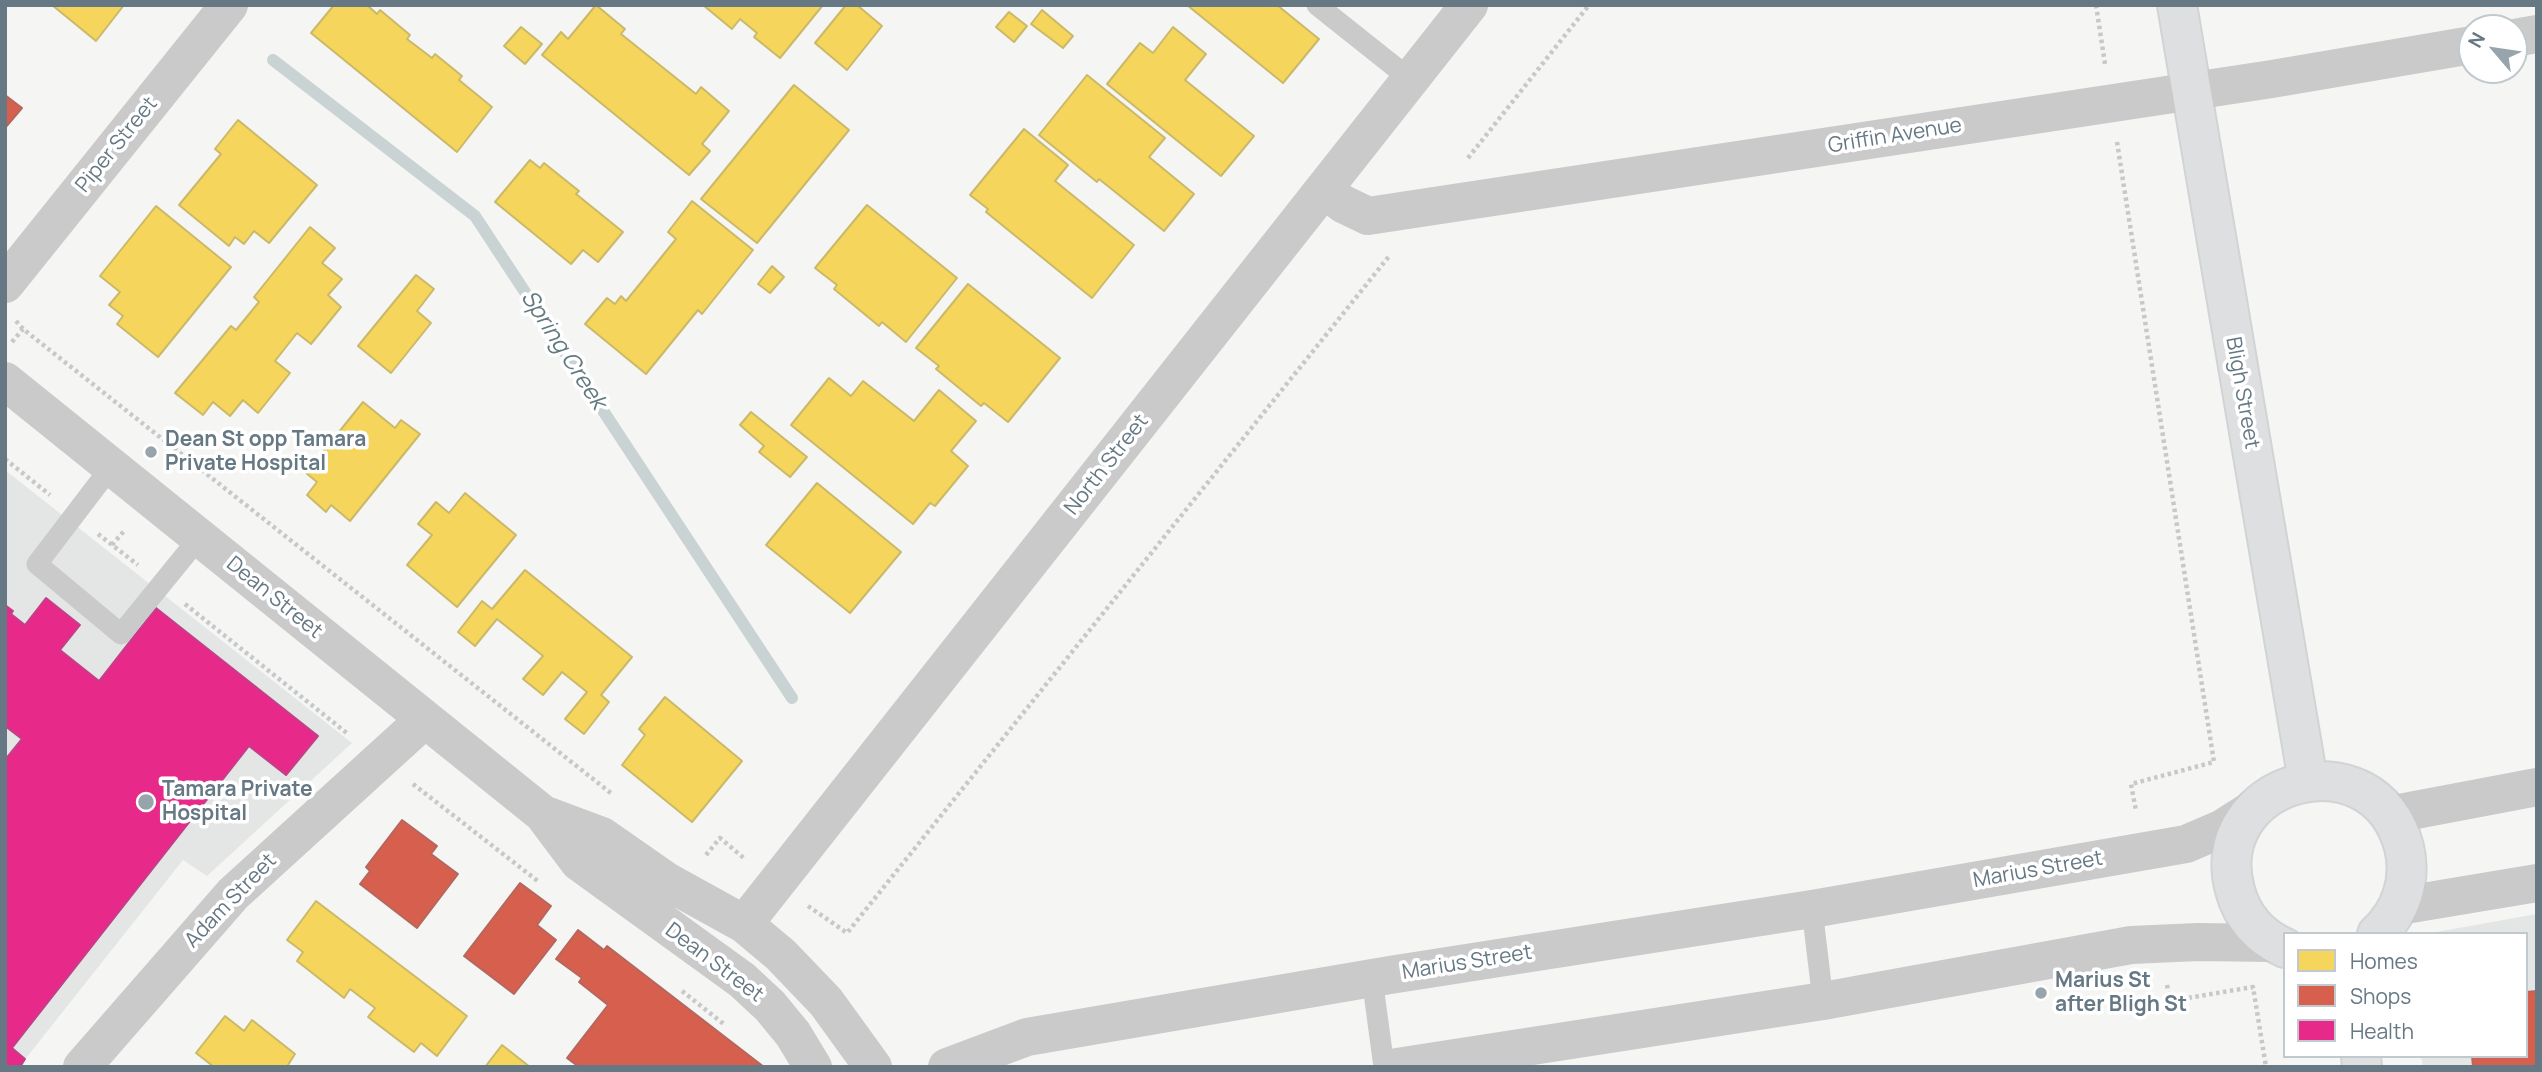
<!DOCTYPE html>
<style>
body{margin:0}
#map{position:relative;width:2542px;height:1072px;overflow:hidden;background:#f5f5f4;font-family:Manrope,sans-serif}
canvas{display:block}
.frame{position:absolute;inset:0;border:7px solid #657884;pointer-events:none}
.legend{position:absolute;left:2283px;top:932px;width:245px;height:126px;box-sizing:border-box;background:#fff;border:2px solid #c1c9ce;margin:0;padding:9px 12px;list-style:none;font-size:21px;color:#657884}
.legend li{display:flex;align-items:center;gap:14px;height:35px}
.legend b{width:35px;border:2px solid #c1c9ce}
.north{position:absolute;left:2458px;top:14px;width:70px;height:70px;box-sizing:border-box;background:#fff;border:2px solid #c1c9ce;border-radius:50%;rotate:299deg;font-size:19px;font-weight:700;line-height:28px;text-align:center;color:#657884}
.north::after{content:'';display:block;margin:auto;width:24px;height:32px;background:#97a4ab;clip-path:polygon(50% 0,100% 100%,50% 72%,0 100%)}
</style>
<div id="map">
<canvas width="2542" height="1072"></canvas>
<div class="frame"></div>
<ul class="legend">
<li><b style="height:19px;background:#f6d55c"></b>Homes</li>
<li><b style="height:19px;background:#d6604d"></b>Shops</li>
<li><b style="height:19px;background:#e7298a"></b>Health</li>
</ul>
<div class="north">N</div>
</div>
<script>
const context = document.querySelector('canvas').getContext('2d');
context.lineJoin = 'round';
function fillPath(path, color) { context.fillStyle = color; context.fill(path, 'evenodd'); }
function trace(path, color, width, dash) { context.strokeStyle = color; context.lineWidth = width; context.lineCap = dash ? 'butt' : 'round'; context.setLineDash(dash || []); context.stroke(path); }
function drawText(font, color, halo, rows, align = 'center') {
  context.font = font + ' Manrope,sans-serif'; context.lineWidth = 7; context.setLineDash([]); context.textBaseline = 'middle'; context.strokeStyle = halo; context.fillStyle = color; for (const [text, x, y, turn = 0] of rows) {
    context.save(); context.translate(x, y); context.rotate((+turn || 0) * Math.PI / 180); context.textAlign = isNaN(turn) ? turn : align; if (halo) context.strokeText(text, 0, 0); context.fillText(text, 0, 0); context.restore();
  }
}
fillPath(new Path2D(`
 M 5,470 L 352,743 L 207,876 L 183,860 L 19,1067 L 5,1067 Z
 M 2537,914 L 2537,1067 L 2423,1067 L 2421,1056 L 2526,1056 L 2526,934 L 2425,934 Z`), '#e4e5e5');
const homes = new Path2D(`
 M 52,5 L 124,5 L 96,41 Z
 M 334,5 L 367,5 L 377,14 L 380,10 L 410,35 L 407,39 L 432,58 L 435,54 L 462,76 L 459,80 L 492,107 L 457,152 L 311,33 Z
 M 596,5 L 625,29 L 621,34 L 696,94 L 701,87 L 729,111 L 702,144 L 710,151 L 689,175 L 542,55 L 561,32 L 568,39 Z
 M 703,5 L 823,5 L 780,58 L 754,37 L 757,33 L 740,19 L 732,29 Z
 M 846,5 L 857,5 L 882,26 L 847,70 L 815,43 Z
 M 1187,5 L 1277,5 L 1319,39 L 1283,83 Z
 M 1042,10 L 1073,36 L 1063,48 L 1031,24 Z
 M 1009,12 L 1027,26 L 1014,42 L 996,27 Z
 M 521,27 L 542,44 L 525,64 L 504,46 Z
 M 1173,27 L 1206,54 L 1185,80 L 1254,136 L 1221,176 L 1107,84 L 1140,43 L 1153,53 Z
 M 1087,75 L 1165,138 L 1149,157 L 1194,194 L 1164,231 L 1099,179 L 1097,182 L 1039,135 Z
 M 794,85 L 849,130 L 757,243 L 701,199 Z
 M 238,120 L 317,185 L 269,243 L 254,231 L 244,244 L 235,237 L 229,246 L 179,205 L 221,154 L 215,149 Z
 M 1024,129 L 1068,165 L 1055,181 L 1134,245 L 1092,298 L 986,212 L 988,209 L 970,195 Z
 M 530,160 L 540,168 L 544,163 L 579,191 L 576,194 L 623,232 L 598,262 L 583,250 L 571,264 L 495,202 Z
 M 692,201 L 753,250 L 702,314 L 698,310 L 646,374 L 585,324 L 607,298 L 615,304 L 621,296 L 626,301 L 676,239 L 668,232 Z
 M 867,205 L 957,278 L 906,342 L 882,322 L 879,326 L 834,289 L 837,285 L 815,268 Z
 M 156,206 L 231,267 L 158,357 L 117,324 L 123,316 L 109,305 L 120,292 L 100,276 Z
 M 310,227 L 335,248 L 322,263 L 342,279 L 328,295 L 341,307 L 311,344 L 297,333 L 275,361 L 290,373 L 258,413 L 243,400 L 230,416 L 213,402 L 203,415 L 175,393 L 231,326 L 236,330 L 259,302 L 254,297 Z
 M 772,266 L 784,277 L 770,293 L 758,284 Z
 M 416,275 L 434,289 L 417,311 L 431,323 L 391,373 L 358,346 Z
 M 968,284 L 1060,358 L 1008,422 L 984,403 L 981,406 L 936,369 L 939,366 L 916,348 Z
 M 829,378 L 851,396 L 863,381 L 914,421 L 939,390 L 976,421 L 951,451 L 968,466 L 935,506 L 930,503 L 913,524 L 791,425 Z
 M 363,402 L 395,428 L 401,420 L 420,434 L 350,521 L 331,505 L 326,512 L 307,495 L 317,482 L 306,473 Z
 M 751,412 L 807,457 L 790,477 L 759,452 L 764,446 L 740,425 Z
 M 817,483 L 901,552 L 850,613 L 766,545 Z
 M 465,493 L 516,535 L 457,607 L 407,565 L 432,535 L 418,524 L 436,502 L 449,513 Z
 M 525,570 L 632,657 L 601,695 L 609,702 L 584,734 L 565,719 L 587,692 L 562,672 L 543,695 L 523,679 L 543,656 L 497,619 L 475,646 L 458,632 L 482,601 L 492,609 Z
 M 665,697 L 742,761 L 692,822 L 622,765 L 645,735 L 639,729 Z
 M 316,901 L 467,1016 L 437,1056 L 421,1043 L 414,1052 L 368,1017 L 375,1008 L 350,989 L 344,998 L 297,961 L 303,952 L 287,940 Z
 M 225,1016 L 244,1031 L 252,1020 L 295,1054 L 288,1065 L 290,1067 L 214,1067 L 196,1053 Z
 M 502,1045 L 530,1067 L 485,1067 Z`);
fillPath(homes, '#f6d55c');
trace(homes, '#cab968', 2);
const shops = new Path2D(`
 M 5,95 L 22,108 L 5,128 Z
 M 402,820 L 437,846 L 431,854 L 458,874 L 417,928 L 360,884 L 370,871 L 366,867 Z
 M 520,883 L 551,906 L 537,925 L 556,940 L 514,994 L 464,956 Z
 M 578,930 L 604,950 L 607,946 L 764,1067 L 579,1067 L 567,1058 L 608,1005 L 579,982 L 582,978 L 556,959 Z
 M 2537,991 L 2537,1067 L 2473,1067 L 2472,1056 L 2526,1056 L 2526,992 Z`);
fillPath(shops, '#d6604d');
trace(shops, '#b4675e', 2);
const health = new Path2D(`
 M 46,598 L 80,625 L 60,650 L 99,681 L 156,608 L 318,736 L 286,775 L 249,746 L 12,1048 L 25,1059 L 20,1067 L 5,1067 L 5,760 L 22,739 L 5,726 L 5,605 L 13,611 L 11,614 L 25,625 Z`);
fillPath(health, '#e7298a');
trace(health, '#c04188', 2);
trace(new Path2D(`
 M 273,60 L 475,216 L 792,698`), '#c9d3d4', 12);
const secondary = new Path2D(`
 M 2177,5 L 2308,781
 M 2285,948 C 2260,937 2242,917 2235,890 C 2205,781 2373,732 2404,847 C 2412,880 2401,912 2377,934
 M 2361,1056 L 2362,1067`);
trace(secondary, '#d2d3d4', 42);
trace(new Path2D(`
 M 2096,5 L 2105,64
 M 2117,142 L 2214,762 L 2131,784 L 2136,811
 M 1468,158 L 1589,5
 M 16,321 L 23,329 L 612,794
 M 12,342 L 23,329
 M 5,459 L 50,495
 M 98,534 L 138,565
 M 112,545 L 124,531
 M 185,604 L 348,734
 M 413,784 L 539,882
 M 706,855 L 720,838 L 745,859
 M 808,906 L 847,933 L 1390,255
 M 2167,985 L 2170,1001 L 2253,987 L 2266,1067
 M 682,991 L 725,1025`), '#c6c8c9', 4.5, [3.5, 3.5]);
trace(new Path2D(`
 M 1317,5 L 1410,79
 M 111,467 L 37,564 L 121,634 L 199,538
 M 1812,909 L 1823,1001
 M 1372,978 L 1384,1067`), '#cacacb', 21);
trace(new Path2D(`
 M 2514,38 L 2537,34
 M 1324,190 L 1343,204 L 1368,216 L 2272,79 L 2472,45
 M 5,284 L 229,5
 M 5,381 L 543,814 L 579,862 L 742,980 L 770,1006 L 793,1034 L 813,1067
 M 543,814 L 602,836 L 668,882 L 744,924 L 781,955 L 826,1002 L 873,1067
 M 2389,815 L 2537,787
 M 2399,906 L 2537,883
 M 744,924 L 1469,5
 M 82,1067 L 233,894 L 424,720
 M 947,1067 L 1027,1037 L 1390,975 L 1812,909 L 2186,844 L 2221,829 L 2256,807
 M 1397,1067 L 1823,1001 L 2131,945 L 2198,942 L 2272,943`), '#cacacb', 38);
trace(secondary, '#dedfe0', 38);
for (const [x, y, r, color] of [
 [151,452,7,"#97a4ab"],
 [146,802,9,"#97a4ab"],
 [2041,993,7,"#97a4ab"]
]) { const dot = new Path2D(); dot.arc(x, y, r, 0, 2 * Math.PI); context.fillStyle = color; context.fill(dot); trace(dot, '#fff', 2.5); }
drawText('21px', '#657884', '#fff', [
 ["Griffin Avenue",1895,136,-9],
 ["Piper Street",117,145,-51],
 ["Bligh Street",2242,393,80],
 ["North Street",1107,465,-52],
 ["Dean Street",274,598,39],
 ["Marius Street",2038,870,-10],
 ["Adam Street",231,901,-46],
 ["Dean Street",714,963,37],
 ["Marius Street",1467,963,-9]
]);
drawText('bold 21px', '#657884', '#fff', [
 ["Dean St opp Tamara",165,440],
 ["Private Hospital",165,464],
 ["Tamara Private",162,790],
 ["Hospital",162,814],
 ["Marius St",2055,981],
 ["after Bligh St",2055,1005]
], 'left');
drawText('italic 23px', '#617a80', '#fff', [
 ["Spring Creek",563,350,57]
]);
</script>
